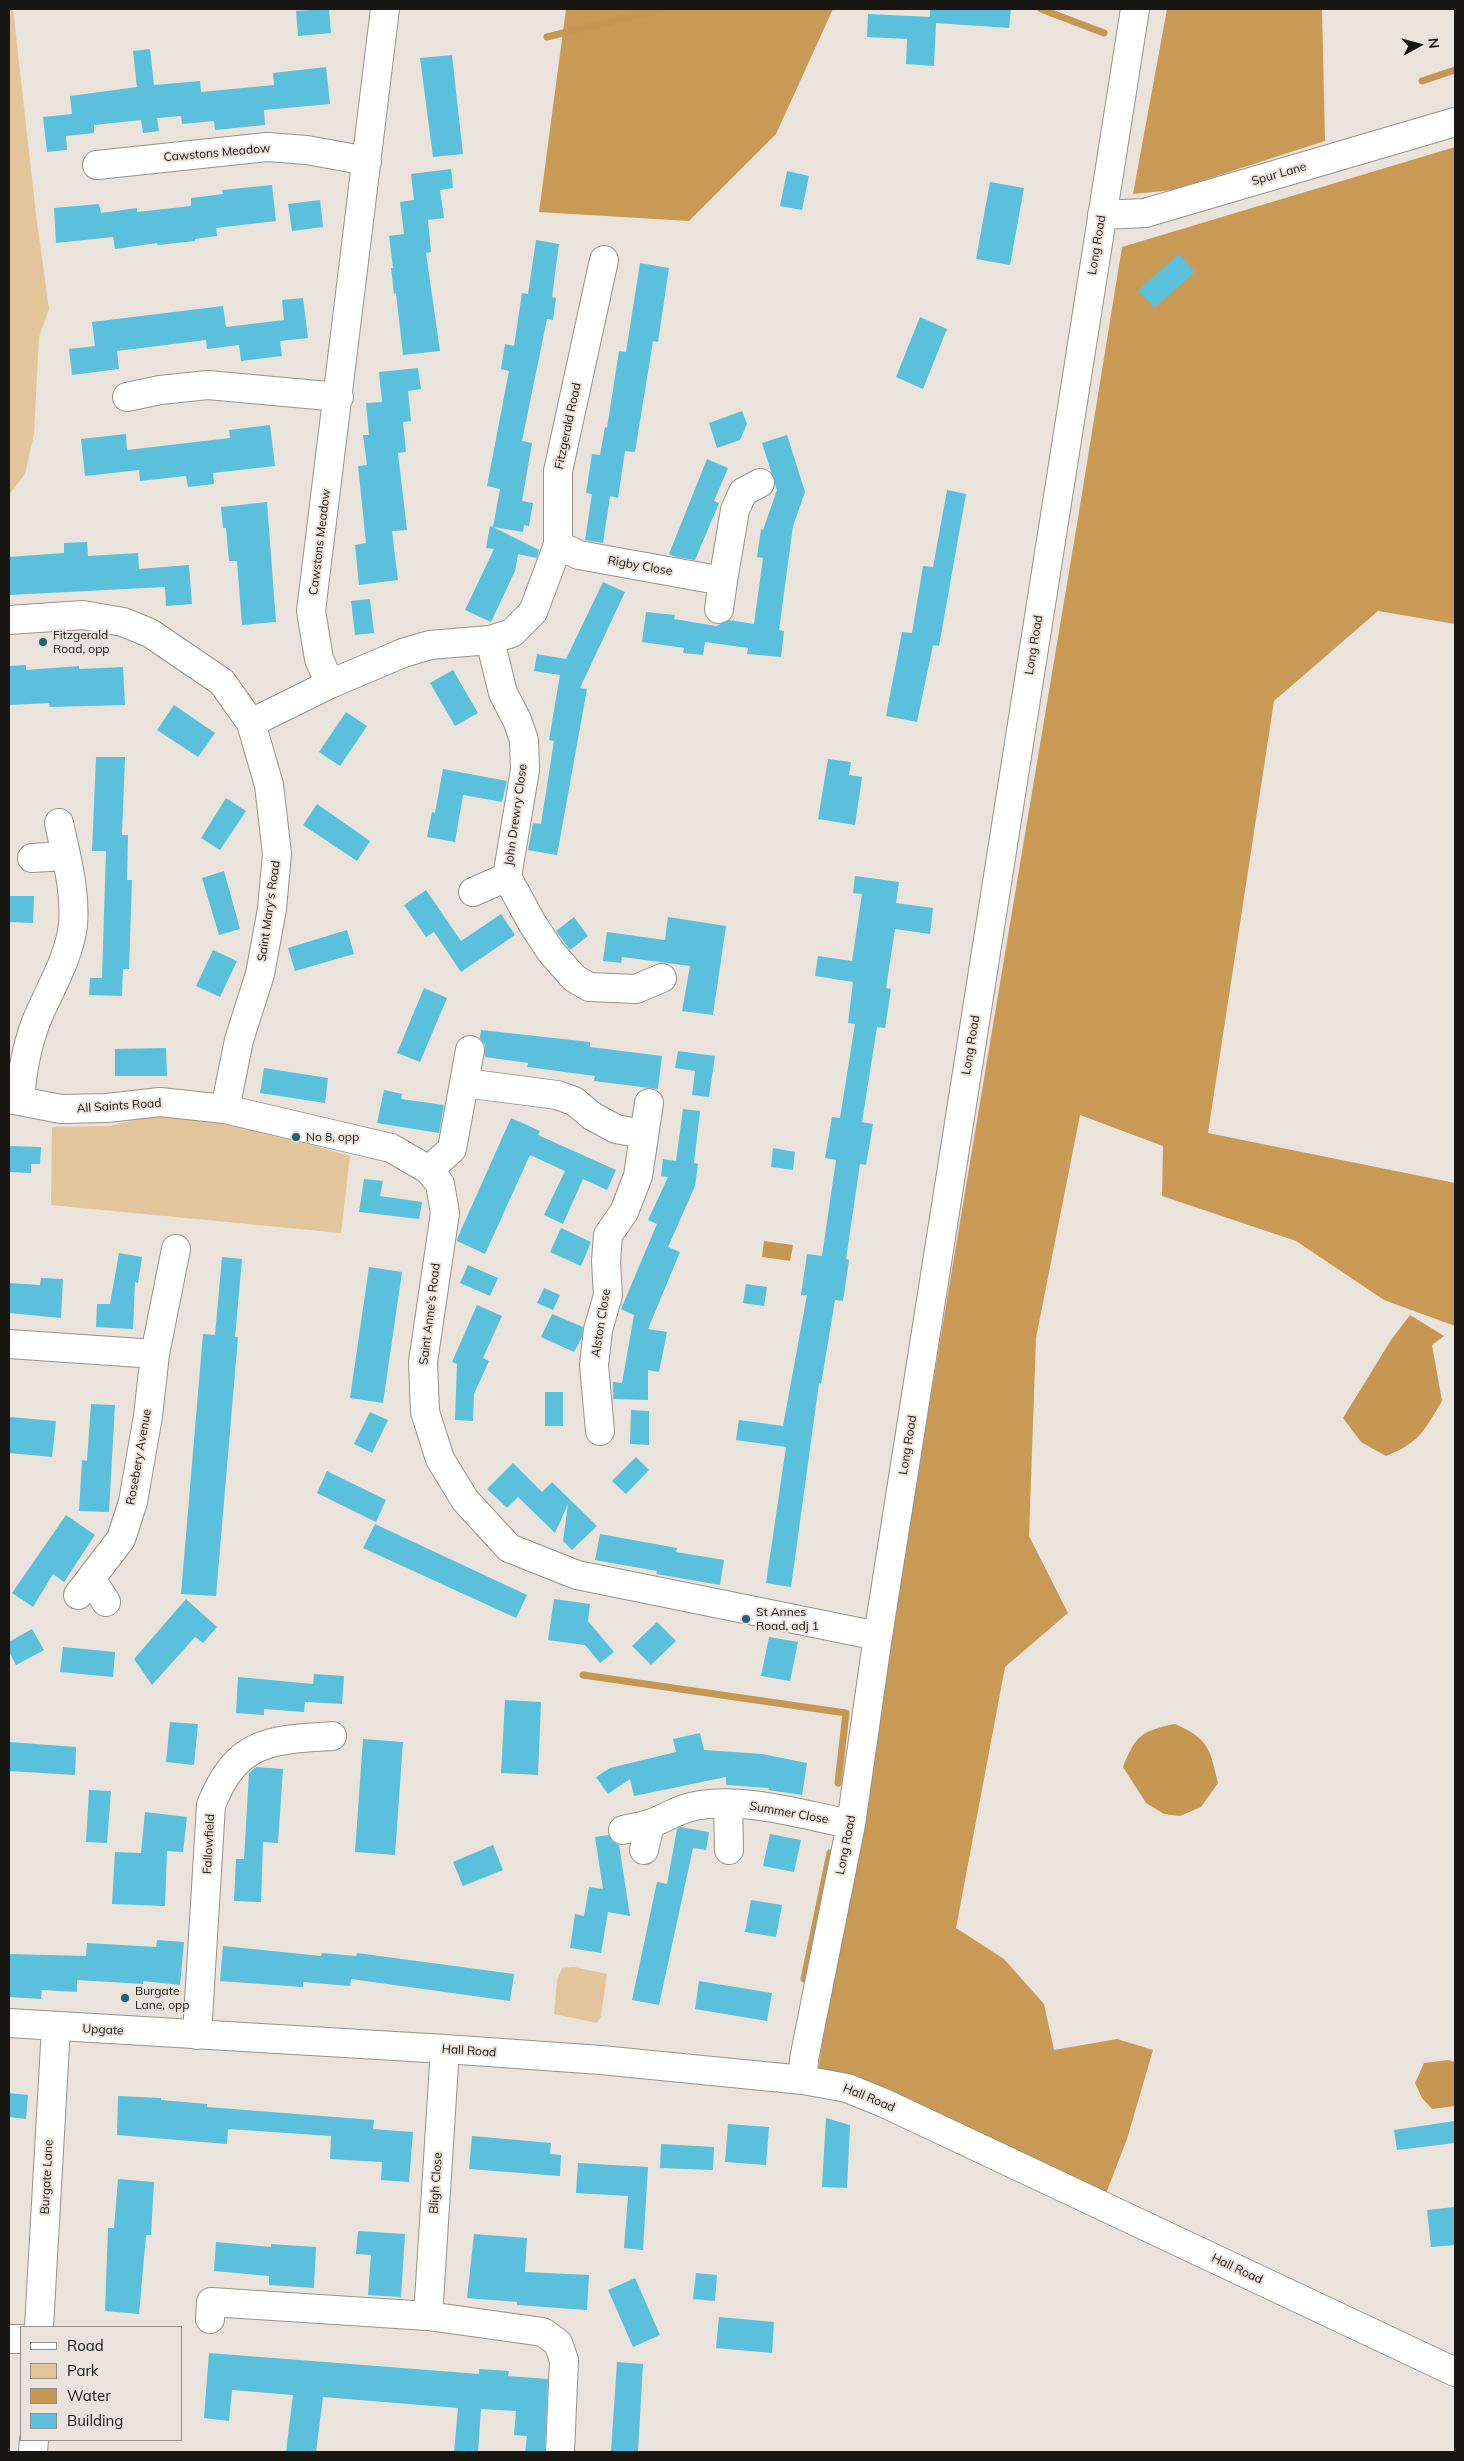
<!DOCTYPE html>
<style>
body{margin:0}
#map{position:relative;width:1464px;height:2461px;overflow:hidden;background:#e9e3db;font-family:Mulish,sans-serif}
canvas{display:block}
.frame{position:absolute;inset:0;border:10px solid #181613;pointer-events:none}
.legend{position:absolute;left:20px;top:2326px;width:162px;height:115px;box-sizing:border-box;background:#e9e3db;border:1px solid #95918b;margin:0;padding:6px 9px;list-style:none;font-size:15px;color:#181613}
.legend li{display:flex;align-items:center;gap:10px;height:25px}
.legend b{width:25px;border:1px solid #95918b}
.north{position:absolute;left:1394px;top:20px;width:50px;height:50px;-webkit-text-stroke:4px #e9e3db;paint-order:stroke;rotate:83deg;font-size:14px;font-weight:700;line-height:20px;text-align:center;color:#181613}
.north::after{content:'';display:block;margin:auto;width:18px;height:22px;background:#181613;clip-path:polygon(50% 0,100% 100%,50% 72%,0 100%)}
</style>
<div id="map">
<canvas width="1464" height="2461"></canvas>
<div class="frame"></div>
<ul class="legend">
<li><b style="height:6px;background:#fff"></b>Road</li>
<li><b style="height:14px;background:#e2c59b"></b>Park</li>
<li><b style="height:14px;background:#c59752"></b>Water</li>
<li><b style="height:14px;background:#5ac0dc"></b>Building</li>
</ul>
<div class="north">N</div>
</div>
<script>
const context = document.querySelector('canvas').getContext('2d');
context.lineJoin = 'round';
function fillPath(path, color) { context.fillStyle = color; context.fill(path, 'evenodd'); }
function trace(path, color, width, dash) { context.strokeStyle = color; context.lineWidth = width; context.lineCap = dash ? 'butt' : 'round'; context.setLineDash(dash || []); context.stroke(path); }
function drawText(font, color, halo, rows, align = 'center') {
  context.font = font + ' Mulish,sans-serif'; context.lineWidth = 4; context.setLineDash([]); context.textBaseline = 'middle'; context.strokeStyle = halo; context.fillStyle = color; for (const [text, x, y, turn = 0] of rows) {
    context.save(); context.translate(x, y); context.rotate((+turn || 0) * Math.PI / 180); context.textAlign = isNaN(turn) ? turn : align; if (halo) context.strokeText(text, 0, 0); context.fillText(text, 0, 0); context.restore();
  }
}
fillPath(new Path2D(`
 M 9,9 L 13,9 L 36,215 L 49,309 L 39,337 L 34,434 L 25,474 L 9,495 Z
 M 145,1117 C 215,1116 283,1136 350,1156 L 341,1233 L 51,1205 L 52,1127 L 110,1126 Z
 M 574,1967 L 607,1974 L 601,2016 L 597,2023 L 554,2014 L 557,1981 L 562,1968 Z`), '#e2c59b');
fillPath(new Path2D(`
 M 566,9 L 833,9 L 776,134 L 689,221 L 539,212 Z
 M 1167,9 L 1322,9 L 1325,141 L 1173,190 L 1133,194 Z
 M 1455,147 L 1455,624 L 1378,611 L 1274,701 L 1208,1133 L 1455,1183 L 1455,1326 L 1384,1300 L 1296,1241 L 1162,1196 L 1163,1146 L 1080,1115 L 1036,1338 L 1029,1536 L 1068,1613 L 1005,1667 L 956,1928 L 1004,1959 L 1044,2004 L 1054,2050 L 1117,2039 L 1153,2050 L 1127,2139 L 1105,2196 L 818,2069 L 1078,518 L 1122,247 Z`), '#c89a56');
fillPath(new Path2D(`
 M 764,1241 L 793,1245 L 790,1261 L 762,1257 Z
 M 1410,1315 L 1444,1336 L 1432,1345 L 1442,1401 C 1424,1431 1419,1443 1386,1456 L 1361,1442 L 1343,1418 L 1391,1340 Z
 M 1175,1724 C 1209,1739 1210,1749 1218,1783 L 1201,1807 L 1180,1816 L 1164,1814 L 1146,1803 L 1123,1767 C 1136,1735 1141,1731 1175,1724 Z
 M 1448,2060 L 1455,2062 L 1455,2106 L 1432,2109 L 1422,2098 L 1415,2083 L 1424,2063 Z`), '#c59752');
trace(new Path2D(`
 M 1041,9 L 1104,33
 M 547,37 L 661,9
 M 1422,81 L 1455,70
 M 583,1675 L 846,1713 L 838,1783
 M 804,1979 L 830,1853`), '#c59752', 7);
fillPath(new Path2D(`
 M 329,9 L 331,33 L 298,36 L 296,11 Z
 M 930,9 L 1011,9 L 1009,28 L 936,23 L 934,66 L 906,64 L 907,39 L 867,37 L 868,14 L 930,17 Z
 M 150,49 L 154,85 L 200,81 L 201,92 L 274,85 L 273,73 L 326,67 L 330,104 L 264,110 L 265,125 L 215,130 L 214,121 L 182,124 L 181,116 L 157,118 L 159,131 L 143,133 L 141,120 L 94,125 L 94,133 L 66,136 L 67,150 L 47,152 L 43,117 L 72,114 L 70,96 L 137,87 L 133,51 Z
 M 452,55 L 463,154 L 433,157 L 420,58 Z
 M 451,169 L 453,188 L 440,190 L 444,218 L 428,220 L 431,252 L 426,253 L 440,351 L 403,355 L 396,293 L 394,294 L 391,268 L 393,268 L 389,236 L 404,234 L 400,202 L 414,200 L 411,174 Z
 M 787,171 L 809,176 L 802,210 L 780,206 Z
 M 990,182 L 1024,188 L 1010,265 L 976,259 Z
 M 272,185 L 276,221 L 216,228 L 217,236 L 195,239 L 195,241 L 158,245 L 157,243 L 115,249 L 113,237 L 56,243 L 54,208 L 99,204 L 101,213 L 137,208 L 137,212 L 191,206 L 191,198 L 223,194 L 222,190 Z
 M 320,200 L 323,227 L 292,231 L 288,204 Z
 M 536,240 L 559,244 L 552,297 L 556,298 L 553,320 L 547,319 L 522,441 L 532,443 L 522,501 L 533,503 L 529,526 L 524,525 L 523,532 L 493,527 L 539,550 L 537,558 L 518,554 L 515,571 L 491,622 L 465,610 L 494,549 L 486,548 L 490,526 L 493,527 L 500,489 L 487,486 L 509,371 L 501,369 L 505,344 L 514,346 L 522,293 L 528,294 Z
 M 1179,254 L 1195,272 L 1154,308 L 1138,290 Z
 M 640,263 L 669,268 L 658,342 L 653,341 L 635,452 L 625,451 L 618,498 L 610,496 L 603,543 L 585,540 L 592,494 L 586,493 L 592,454 L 600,455 L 605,427 L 607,428 L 619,351 L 626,352 Z
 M 303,298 L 308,338 L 280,341 L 282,356 L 241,361 L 239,345 L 207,349 L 206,340 L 117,351 L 119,369 L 72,375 L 69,349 L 95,346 L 92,322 L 223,306 L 226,327 L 284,320 L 282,300 Z
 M 920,317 L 947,329 L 923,389 L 896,377 Z
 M 418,368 L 421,389 L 408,391 L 411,421 L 403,422 L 406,452 L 398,453 L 407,530 L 392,531 L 398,580 L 359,585 L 355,545 L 366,543 L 358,466 L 367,465 L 363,435 L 369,435 L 366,403 L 382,402 L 379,372 Z
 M 742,411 L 747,424 L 740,440 L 717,448 L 709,423 Z
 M 270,425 L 275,466 L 213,473 L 214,484 L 188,487 L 186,476 L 140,481 L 139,470 L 85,476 L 81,439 L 126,434 L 127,450 L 230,438 L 229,430 Z
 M 787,435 L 805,492 L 793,526 L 779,630 L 784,631 L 781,657 L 747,654 L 748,648 L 705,642 L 703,655 L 683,653 L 684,648 L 642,642 L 646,612 L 675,615 L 674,619 L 716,626 L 729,620 L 754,624 L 763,558 L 757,557 L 761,529 L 763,530 L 777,490 L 762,443 Z
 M 707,459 L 728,468 L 714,501 L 719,503 L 695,560 L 676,557 L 669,554 Z
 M 947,490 L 966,494 L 939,646 L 933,645 L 917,722 L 886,716 L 902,632 L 912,633 L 923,566 L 933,567 Z
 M 267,502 L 276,622 L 242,625 L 237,561 L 229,561 L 226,528 L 223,528 L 221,507 Z
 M 87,542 L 88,556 L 138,553 L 139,569 L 189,565 L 192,604 L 166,606 L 165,587 L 9,595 L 9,557 L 64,553 L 64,543 Z
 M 603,582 L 625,592 L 580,688 L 587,689 L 557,855 L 528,850 L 533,823 L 541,824 L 554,741 L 549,740 L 560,675 L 534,671 L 537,654 L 566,659 Z
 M 370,599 L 374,633 L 355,635 L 351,601 Z
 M 26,665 L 26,670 L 79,666 L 79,669 L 123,667 L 125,705 L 50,707 L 49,703 L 9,705 L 9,666 Z
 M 453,670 L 478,713 L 455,726 L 430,683 Z
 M 174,705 L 215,733 L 198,757 L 157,730 Z
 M 346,712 L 367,726 L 340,766 L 319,752 Z
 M 96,757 L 125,757 L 122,835 L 128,835 L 127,880 L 132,880 L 129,969 L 123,969 L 122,996 L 89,995 L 90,978 L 102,978 L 106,851 L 92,851 Z
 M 828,759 L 851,762 L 849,775 L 862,777 L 855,825 L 818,819 Z
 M 443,769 L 507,781 L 502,802 L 463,795 L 455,842 L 427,837 L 432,812 L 435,813 Z
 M 226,798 L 246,811 L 220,850 L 201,838 Z
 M 317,804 L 370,841 L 357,861 L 303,825 Z
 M 224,871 L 240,929 L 219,935 L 202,878 Z
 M 855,876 L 899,882 L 896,903 L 933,908 L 930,934 L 895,929 L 886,988 L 891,989 L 885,1028 L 877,1027 L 862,1122 L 873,1124 L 866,1165 L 860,1164 L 846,1259 L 849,1260 L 843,1301 L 835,1300 L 821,1384 L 819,1383 L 791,1587 L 766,1583 L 786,1447 L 736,1440 L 739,1420 L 783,1426 L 807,1295 L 801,1295 L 807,1254 L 822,1256 L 836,1160 L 825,1158 L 832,1117 L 840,1118 L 855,1024 L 848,1023 L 853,982 L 815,976 L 818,956 L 852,961 L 862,894 L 853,893 Z
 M 426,890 L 461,941 L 501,914 L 515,935 L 461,972 L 434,932 L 426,937 L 404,905 Z
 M 9,896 L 34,896 L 33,923 L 9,922 Z
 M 574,917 L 588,936 L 570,950 L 556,931 Z
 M 668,917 L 726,926 L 713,1015 L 682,1011 L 690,966 L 622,957 L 621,963 L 603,961 L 607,932 L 665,940 Z
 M 347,930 L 354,954 L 295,971 L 288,948 Z
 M 213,950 L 237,961 L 220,997 L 196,986 Z
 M 424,988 L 447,998 L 420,1062 L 397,1053 Z
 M 481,1030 L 590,1042 L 590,1047 L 662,1056 L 658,1089 L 594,1081 L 595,1076 L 527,1067 L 528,1063 L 485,1057 L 485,1045 L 480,1038 Z
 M 166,1048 L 167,1076 L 115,1076 L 115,1049 Z
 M 678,1051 L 715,1056 L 709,1097 L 692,1095 L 695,1071 L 675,1068 Z
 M 264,1068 L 328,1078 L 325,1103 L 260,1093 Z
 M 384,1090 L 402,1094 L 401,1099 L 444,1105 L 439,1133 L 377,1123 Z
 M 683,1109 L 700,1111 L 694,1163 L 698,1164 L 695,1186 L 668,1247 L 680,1252 L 648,1329 L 667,1332 L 659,1372 L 648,1370 L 648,1400 L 613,1399 L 613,1382 L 622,1383 L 634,1315 L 621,1309 L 657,1224 L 648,1220 L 668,1177 L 661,1176 L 663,1159 L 676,1161 Z
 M 511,1118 L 540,1131 L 538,1135 L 616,1170 L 607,1190 L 583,1179 L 563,1224 L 544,1215 L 565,1171 L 530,1155 L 485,1254 L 457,1241 L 457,1239 Z
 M 9,1146 L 41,1147 L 40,1164 L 31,1164 L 31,1173 L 9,1172 Z
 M 773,1148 L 795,1152 L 793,1170 L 771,1167 Z
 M 364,1179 L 383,1181 L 380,1196 L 422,1202 L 419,1219 L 359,1212 Z
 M 561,1228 L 591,1242 L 581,1266 L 550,1252 Z
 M 119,1253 L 142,1257 L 138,1283 L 135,1282 L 133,1329 L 96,1327 L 97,1304 L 110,1304 Z
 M 222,1257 L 242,1259 L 235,1337 L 238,1337 L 216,1596 L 181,1594 L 203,1334 L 215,1335 Z
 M 468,1265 L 498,1278 L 490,1296 L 460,1283 Z
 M 369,1267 L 402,1272 L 383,1403 L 350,1398 Z
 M 41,1278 L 63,1279 L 61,1318 L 9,1313 L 9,1283 L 40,1285 Z
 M 746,1284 L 767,1287 L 764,1306 L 743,1303 Z
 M 544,1288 L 560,1295 L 553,1310 L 537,1303 Z
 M 477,1305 L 502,1316 L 483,1358 L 489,1361 L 474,1394 L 473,1421 L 455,1420 L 457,1364 L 452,1362 Z
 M 552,1314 L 583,1327 L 582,1337 L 574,1352 L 541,1337 Z
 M 545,1392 L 563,1392 L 563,1426 L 545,1426 Z
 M 91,1404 L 115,1405 L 109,1512 L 79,1511 L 82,1460 L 87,1461 Z
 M 631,1410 L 649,1411 L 649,1445 L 630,1444 Z
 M 370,1412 L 388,1420 L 372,1453 L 354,1444 Z
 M 9,1417 L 56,1421 L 52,1457 L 9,1453 Z
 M 636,1457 L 649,1470 L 626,1494 L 612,1481 Z
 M 513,1463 L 542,1492 L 552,1482 L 597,1526 L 572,1550 L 563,1541 L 568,1504 L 555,1533 L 518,1497 L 507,1508 L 487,1489 Z
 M 327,1471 L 386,1500 L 376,1522 L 317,1493 Z
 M 66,1515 L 95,1535 L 64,1582 L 53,1574 L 33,1607 L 12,1593 Z
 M 375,1524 L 527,1595 L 516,1618 L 363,1548 Z
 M 600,1534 L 677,1548 L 676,1552 L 724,1560 L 720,1585 L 656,1574 L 657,1571 L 595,1560 Z
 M 186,1599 L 217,1627 L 203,1643 L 195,1637 L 152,1685 L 134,1659 Z
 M 554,1599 L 590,1604 L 588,1621 L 614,1652 L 600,1663 L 585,1645 L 548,1640 Z
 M 657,1622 L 676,1641 L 651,1665 L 632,1646 Z
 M 32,1629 L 44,1650 L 16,1665 L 9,1652 L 9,1642 Z
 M 769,1637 L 798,1642 L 790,1681 L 761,1676 Z
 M 63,1647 L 115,1652 L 113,1677 L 60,1672 Z
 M 314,1674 L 344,1676 L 342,1704 L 305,1702 L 304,1712 L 264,1709 L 264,1715 L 236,1713 L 238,1677 L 313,1684 Z
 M 505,1700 L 541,1702 L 538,1775 L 501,1773 Z
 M 170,1722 L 198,1724 L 194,1765 L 166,1762 Z
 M 700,1733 L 704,1750 L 762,1754 L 807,1763 L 802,1795 L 768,1790 L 769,1788 L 726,1785 L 726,1777 L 634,1796 L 630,1779 L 608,1794 L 596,1777 L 610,1768 L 676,1752 L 673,1739 Z
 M 363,1739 L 403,1742 L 395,1855 L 355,1852 Z
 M 9,1742 L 76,1747 L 75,1775 L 9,1771 Z
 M 256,1767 L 283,1769 L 278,1843 L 263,1842 L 261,1902 L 234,1901 L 236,1859 L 244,1859 L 249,1773 Z
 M 89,1790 L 111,1791 L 107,1843 L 86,1842 Z
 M 145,1812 L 187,1817 L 183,1852 L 167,1851 L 165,1906 L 112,1904 L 115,1852 L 141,1853 Z
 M 680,1827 L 709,1832 L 706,1850 L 693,1848 L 659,2005 L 632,2000 L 657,1882 L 667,1884 L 677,1829 Z
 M 770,1834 L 801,1840 L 794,1872 L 763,1866 Z
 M 609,1835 L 612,1841 L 619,1845 L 630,1916 L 608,1912 L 601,1953 L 570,1948 L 575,1914 L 584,1916 L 589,1887 L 603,1889 L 595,1837 Z
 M 493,1845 L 503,1870 L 463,1886 L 453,1862 Z
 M 751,1900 L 782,1905 L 776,1937 L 745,1932 Z
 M 157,1940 L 184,1942 L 180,1985 L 143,1981 L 143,1984 L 77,1980 L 77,1992 L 42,1990 L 41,1999 L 9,1997 L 9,1954 L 86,1956 L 87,1943 L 156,1947 Z
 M 223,1946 L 321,1956 L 322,1953 L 356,1956 L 357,1953 L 514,1974 L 510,2001 L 351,1979 L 350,1986 L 303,1982 L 303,1987 L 220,1981 Z
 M 699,1981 L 772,1993 L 767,2021 L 695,2009 Z
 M 9,2093 L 28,2095 L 26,2119 L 9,2117 Z
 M 118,2096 L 161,2098 L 161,2100 L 207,2104 L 207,2107 L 374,2120 L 373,2129 L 413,2132 L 409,2182 L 381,2180 L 382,2162 L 330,2159 L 331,2136 L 228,2129 L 227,2144 L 117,2135 Z
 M 826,2118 L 850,2125 L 847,2188 L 822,2187 Z
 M 1455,2121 L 1455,2143 L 1397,2150 L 1394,2130 Z
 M 728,2124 L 769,2127 L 766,2165 L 725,2162 Z
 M 472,2136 L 551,2143 L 550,2154 L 561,2155 L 560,2176 L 469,2169 Z
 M 661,2144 L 714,2147 L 713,2170 L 660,2168 Z
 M 578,2163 L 648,2167 L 643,2250 L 624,2248 L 628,2196 L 576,2193 Z
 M 118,2179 L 154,2182 L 151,2235 L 146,2235 L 139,2314 L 105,2311 L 108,2228 L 114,2228 Z
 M 1455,2207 L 1455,2245 L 1431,2247 L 1427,2210 Z
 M 358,2231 L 405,2234 L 401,2297 L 368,2295 L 371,2255 L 356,2254 Z
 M 474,2234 L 527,2238 L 525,2272 L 589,2275 L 587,2310 L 517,2305 L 517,2302 L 467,2298 Z
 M 216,2242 L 271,2247 L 271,2244 L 316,2247 L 314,2288 L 269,2285 L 269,2276 L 214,2271 Z
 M 696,2273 L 717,2275 L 715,2301 L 693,2299 Z
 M 635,2278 L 660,2335 L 633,2347 L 608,2290 Z
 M 719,2317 L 774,2322 L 772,2353 L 716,2348 Z
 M 209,2353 L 479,2374 L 479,2369 L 509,2371 L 508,2376 L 548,2379 L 545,2452 L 525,2452 L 527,2436 L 514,2435 L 516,2411 L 481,2409 L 478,2452 L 454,2452 L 458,2408 L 323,2397 L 316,2452 L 286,2452 L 293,2395 L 232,2390 L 229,2421 L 204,2418 Z
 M 617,2362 L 643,2364 L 638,2452 L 611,2452 Z`), '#5ac0dc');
const minor = new Path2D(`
 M 97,165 L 267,147 L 307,150 L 367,161
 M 1102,215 L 1145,213 L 1455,122
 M 127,397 L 160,390 L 208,385 L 339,397
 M 558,545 L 579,555 L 723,581 L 735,510 L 743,492 L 760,483
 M 719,609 L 723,581
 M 9,620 L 83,615 L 123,622 L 150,633 L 222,682 L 251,723 L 269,785 L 277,854 L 272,909 L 260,974 L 239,1040 L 225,1109
 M 490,640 L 503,693 L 517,720 L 524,740 L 525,770 L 507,877 L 532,923 L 551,952 L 574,978 L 589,987 L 636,989 L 662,978
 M 330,684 L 319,659 L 311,611 L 385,9
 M 251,723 L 330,684 L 403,653 L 430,645 L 490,640 L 512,633 L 533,612 L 558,545 L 558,471 L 604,260
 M 32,858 L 66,856
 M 473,892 L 507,877
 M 465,1083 L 557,1095 L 574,1101 L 592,1116 L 616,1129 L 643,1134
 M 9,1099 L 61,1109 L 107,1108 L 160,1102 L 225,1109 L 391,1148 L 429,1170 L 440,1184 L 445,1213 L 423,1362 L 425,1412 L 440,1459 L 465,1500 L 509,1548 L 577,1575 L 878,1636
 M 20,1100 C 22,1072 26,1048 36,1022 C 49,990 69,959 73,925 C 76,891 66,856 59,823
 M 429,1170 L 452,1149 L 470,1050
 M 9,1344 L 155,1354
 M 600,1431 L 594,1365 L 598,1330 L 608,1295 L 606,1261 L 608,1235 L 624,1212 L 638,1176 L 649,1103
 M 91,1579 L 106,1602
 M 78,1595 L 121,1539 L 133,1502 L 148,1416 L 155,1354 L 176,1249
 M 728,1804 L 729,1850
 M 623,1830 C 631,1828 640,1827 649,1824 C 663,1820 676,1810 691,1807 C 740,1795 803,1815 851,1824
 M 644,1850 L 650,1824
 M 9,2023 L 445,2049 L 601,2060 L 803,2080 L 847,2088 L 884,2103 L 1455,2372
 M 197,2035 L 211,1805 C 237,1740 270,1740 332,1736
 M 445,2049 L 428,2316 L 543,2332 L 558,2343 L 564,2360 L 560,2452
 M 803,2080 L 804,2059 L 851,1824 L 878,1636 L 1135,9
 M 210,2319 L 211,2302 L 428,2316
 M 39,2327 L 56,2027
 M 9,2339 L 21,2339
 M 33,2452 L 34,2440`);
trace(minor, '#97928a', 30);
trace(minor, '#fff', 28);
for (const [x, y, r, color] of [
 [43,642,5,"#1f6375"],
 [296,1137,5,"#1f6375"],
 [746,1619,5,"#1f6375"],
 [125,1998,5,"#1f6375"]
]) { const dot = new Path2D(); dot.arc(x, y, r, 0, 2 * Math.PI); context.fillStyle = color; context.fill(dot); trace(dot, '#e9e3db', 2); }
drawText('12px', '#181613', '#e9e3db', [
 ["Cawstons Meadow",217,153,-5],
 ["Spur Lane",1279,174,-16],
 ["Long Road",1097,245,-81],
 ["Fitzgerald Road",568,426,-78],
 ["Cawstons Meadow",320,542,-83],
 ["Rigby Close",640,566,10],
 ["Long Road",1034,645,-81],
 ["John Drewry Close",516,815,-82],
 ["Saint Mary's Road",269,911,-82],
 ["Long Road",971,1045,-81],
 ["All Saints Road",119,1106,-4],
 ["Saint Anne's Road",430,1314,-83],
 ["Alston Close",601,1323,-81],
 ["Long Road",908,1445,-81],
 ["Rosebery Avenue",139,1457,-80],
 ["Summer Close",789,1813,10],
 ["Fallowfield",209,1844,-87],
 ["Long Road",846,1845,-79],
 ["Upgate",103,2030,3],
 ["Hall Road",469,2051,4],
 ["Hall Road",869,2098,22],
 ["Burgate Lane",47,2177,-87],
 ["Bligh Close",436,2183,-86],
 ["Hall Road",1237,2269,25]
]);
drawText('12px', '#181613', '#e9e3db', [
 ["Fitzgerald",53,635],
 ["Road, opp",53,649],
 ["No 8, opp",306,1137],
 ["St Annes",756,1612],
 ["Road, adj 1",756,1626],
 ["Burgate",135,1991],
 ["Lane, opp",135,2005]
], 'left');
</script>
